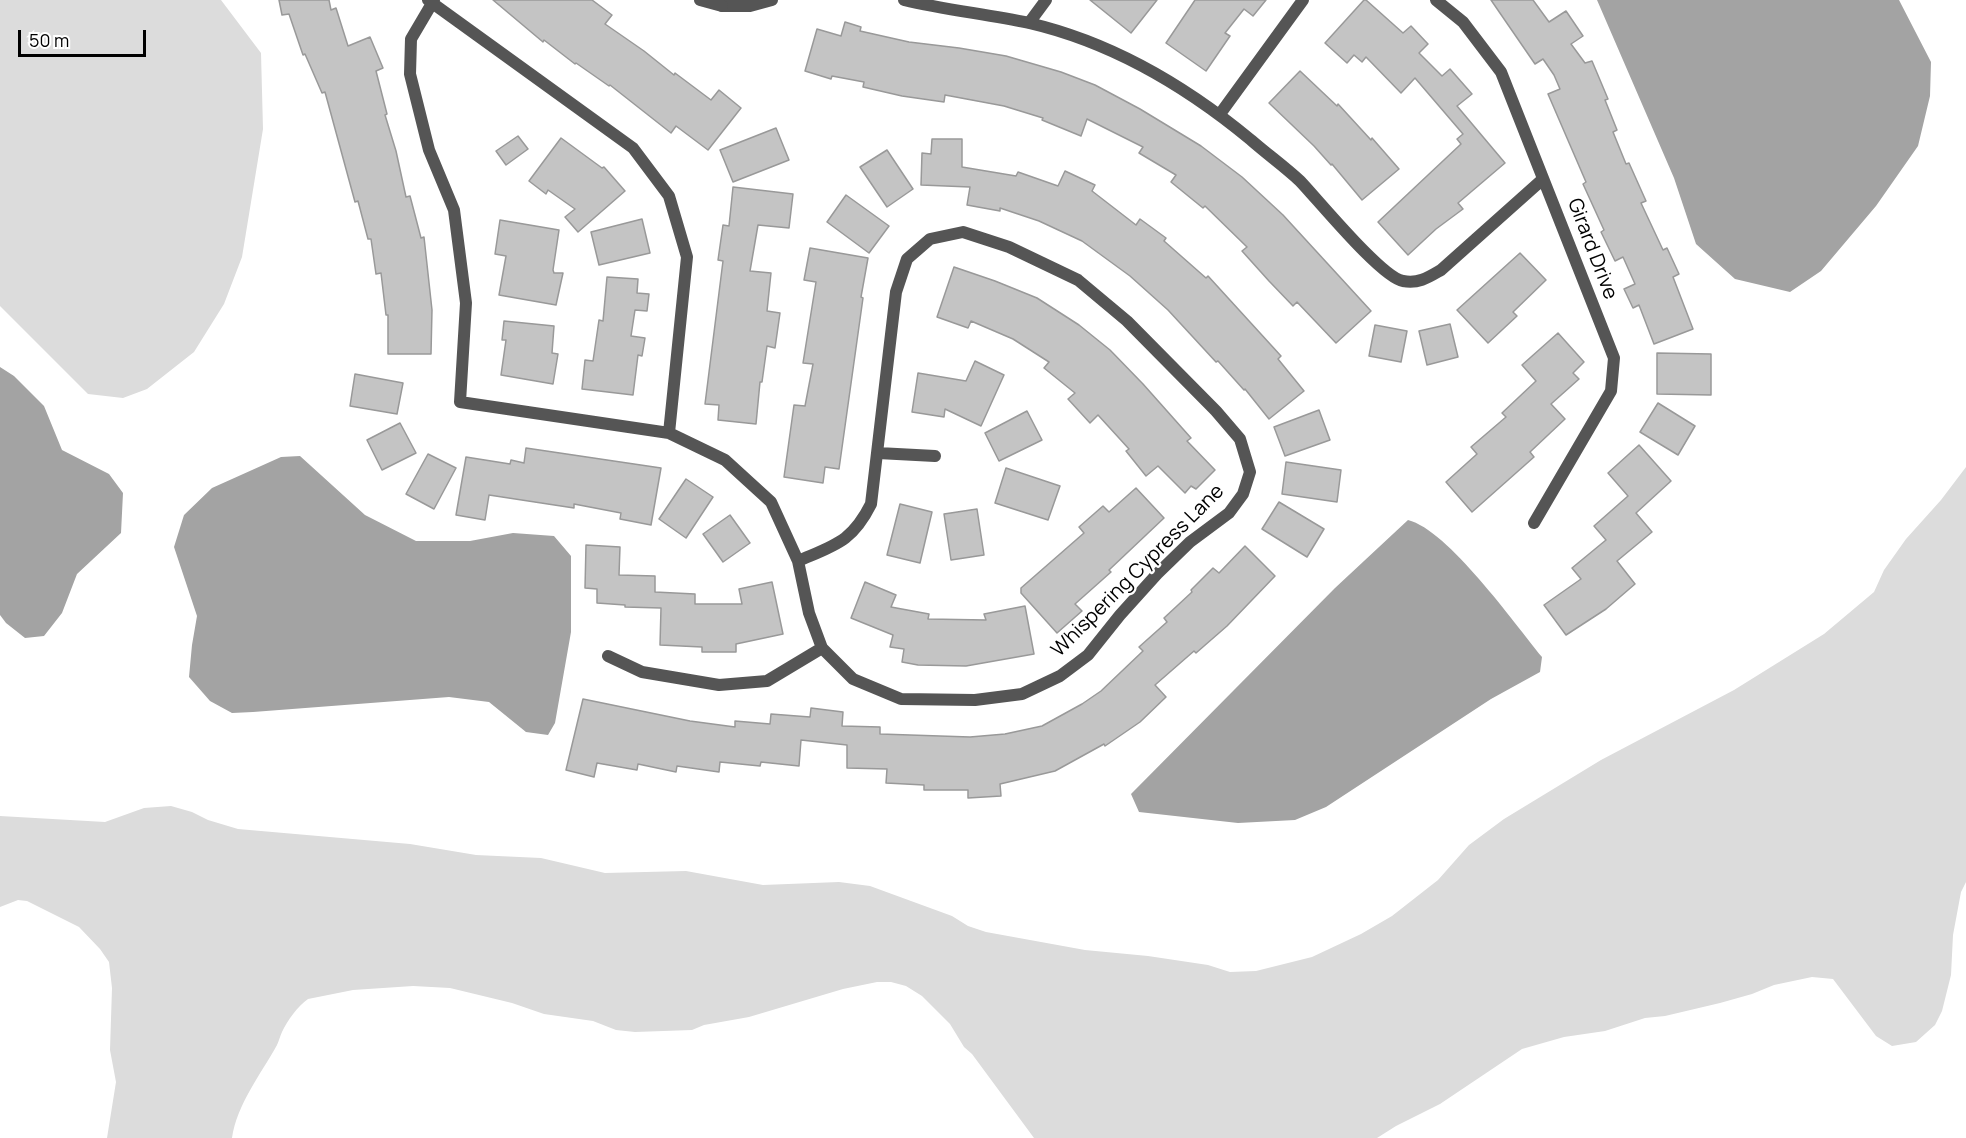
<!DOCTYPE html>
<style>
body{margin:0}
#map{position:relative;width:1966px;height:1138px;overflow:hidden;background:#fff;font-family:Manrope,sans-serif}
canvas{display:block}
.scale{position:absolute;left:18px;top:30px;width:128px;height:27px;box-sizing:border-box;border:3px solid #000;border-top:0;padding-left:8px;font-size:18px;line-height:21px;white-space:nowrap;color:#000;-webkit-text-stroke:4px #fff;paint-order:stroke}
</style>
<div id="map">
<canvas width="1966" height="1138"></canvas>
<div class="scale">50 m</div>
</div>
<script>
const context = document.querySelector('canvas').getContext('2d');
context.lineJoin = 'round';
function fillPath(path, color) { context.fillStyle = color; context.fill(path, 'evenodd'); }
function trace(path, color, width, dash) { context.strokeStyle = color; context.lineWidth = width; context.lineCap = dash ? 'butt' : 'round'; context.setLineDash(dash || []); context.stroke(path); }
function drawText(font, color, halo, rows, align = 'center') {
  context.font = font + ' Manrope,sans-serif'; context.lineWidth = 4.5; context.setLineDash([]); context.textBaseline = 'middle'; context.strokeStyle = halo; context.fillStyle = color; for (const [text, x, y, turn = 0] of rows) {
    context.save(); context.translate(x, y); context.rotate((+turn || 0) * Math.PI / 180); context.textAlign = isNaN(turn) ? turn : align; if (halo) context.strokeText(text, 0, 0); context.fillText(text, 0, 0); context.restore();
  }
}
fillPath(new Path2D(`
 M 0,0 L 221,0 L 261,53 L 263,129 L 242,257 L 224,304 L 194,352 L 147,389 L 123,398 L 88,394 L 0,306 Z
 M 1966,467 L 1966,882 L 1961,892 L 1953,935 L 1951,975 L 1942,1011 L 1935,1025 L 1916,1042 L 1892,1046 L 1876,1036 L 1833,979 L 1812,977 L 1774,985 L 1752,994 L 1720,1003 L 1665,1016 L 1645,1018 L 1605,1031 L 1564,1037 L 1522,1049 L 1440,1104 L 1396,1126 L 1377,1138 L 1034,1138 L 972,1054 L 964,1047 L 950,1024 L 922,996 L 906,986 L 891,982 L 877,982 L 843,989 L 749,1017 L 704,1025 L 692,1030 L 635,1032 L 616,1030 L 593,1021 L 544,1014 L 512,1003 L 450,988 L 413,986 L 353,990 L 308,999 C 298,1006 287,1021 282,1032 C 280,1036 279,1041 277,1045 C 261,1074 237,1104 232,1138 L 107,1138 L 116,1082 L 110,1050 L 112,988 L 109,962 L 100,949 L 79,927 L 27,901 L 18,900 L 0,907 L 0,816 L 105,822 L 144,808 L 171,806 L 192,812 L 208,820 L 238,829 L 410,844 L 476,855 L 541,858 L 605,873 L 686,871 L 763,885 L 839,882 L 870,886 L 952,916 L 968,926 L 986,932 L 1085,950 L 1148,956 L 1208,965 L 1230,972 L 1256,971 L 1312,957 L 1361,934 L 1392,916 L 1438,880 L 1469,845 L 1504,819 L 1601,760 L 1734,690 L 1824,634 L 1874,592 L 1884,570 L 1906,539 L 1941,500 Z`), '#dcdcdc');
fillPath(new Path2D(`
 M 1597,0 L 1899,0 L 1931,62 L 1930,96 L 1918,146 L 1876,206 L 1821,271 L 1790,292 L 1735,279 L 1696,244 L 1674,178 Z
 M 0,367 L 14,376 L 44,406 L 62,450 L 109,474 L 123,493 L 121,533 L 77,574 L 62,613 L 44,636 L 25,638 L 6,623 L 0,615 Z
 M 300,456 L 365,515 L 416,541 L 470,541 L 513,533 L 554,536 L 571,556 L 571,632 L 555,723 L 548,735 L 526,732 L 489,702 L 449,697 L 253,712 L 232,713 L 210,701 L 189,677 L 192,645 L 197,616 L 174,547 L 184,515 L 212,488 L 281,457 Z
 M 1408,520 C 1448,530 1514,623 1542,657 L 1540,672 L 1491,699 L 1326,807 L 1295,820 L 1238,823 L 1139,812 L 1131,794 L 1335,588 Z`), '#a3a3a3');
const building = new Path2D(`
 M 279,0 L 329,0 L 331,10 L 336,8 L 348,46 L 370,37 L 383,68 L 376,71 L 387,114 L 385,115 L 396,151 L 406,197 L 410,196 L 421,238 L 424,237 L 432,310 L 431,354 L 388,354 L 388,315 L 386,315 L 381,273 L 376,274 L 371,239 L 368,239 L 358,201 L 355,202 L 325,92 L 322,93 L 305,54 L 303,55 L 289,14 L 282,15 Z
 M 493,0 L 592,0 L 612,15 L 605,24 L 644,51 L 674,75 L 675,73 L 711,100 L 719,90 L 741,108 L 708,150 L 676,126 L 671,133 L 610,85 L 609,86 L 576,63 L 575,64 L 544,40 L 543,42 Z
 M 1090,0 L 1157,0 L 1131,33 Z
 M 1195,0 L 1266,0 L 1253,16 L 1244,9 L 1225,33 L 1230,36 L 1206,71 L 1166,43 Z
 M 1364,0 L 1366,0 L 1403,33 L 1411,26 L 1428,44 L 1419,53 L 1442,76 L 1450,69 L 1472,94 L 1457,106 L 1505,163 L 1458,203 L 1463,209 L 1436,229 L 1408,255 L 1378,222 L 1461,144 L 1457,139 L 1463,134 L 1415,78 L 1401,93 L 1366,57 L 1362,62 L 1354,55 L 1347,63 L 1325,43 Z
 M 1491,0 L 1533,0 L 1549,22 L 1566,11 L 1583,36 L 1571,44 L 1585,63 L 1592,61 L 1608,99 L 1605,100 L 1617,130 L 1613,132 L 1626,164 L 1629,163 L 1646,201 L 1641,203 L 1663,250 L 1667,248 L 1679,274 L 1673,277 L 1693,329 L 1654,344 L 1639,305 L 1633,308 L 1624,289 L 1635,284 L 1623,257 L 1615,261 L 1601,232 L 1604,230 L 1583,184 L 1586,182 L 1548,94 L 1560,89 L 1554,75 L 1543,59 L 1535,64 Z
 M 845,22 L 861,27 L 860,31 L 909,42 L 959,48 L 1006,56 L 1061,72 L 1095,85 L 1140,109 L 1201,146 L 1242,177 L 1283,215 L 1371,311 L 1336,343 L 1297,302 L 1293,306 L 1269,281 L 1242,251 L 1247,247 L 1205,206 L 1203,208 L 1171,182 L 1176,175 L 1139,153 L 1143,147 L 1087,119 L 1081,136 L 1042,120 L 1043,118 L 1004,106 L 945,95 L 944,102 L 902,96 L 863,87 L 864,82 L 832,76 L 831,79 L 805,71 L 817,29 L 841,36 Z
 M 1300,71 L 1337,106 L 1338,104 L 1371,140 L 1372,138 L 1399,169 L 1362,200 L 1332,164 L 1331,165 L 1314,146 L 1269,103 Z
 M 776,128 L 789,160 L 733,182 L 720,150 Z
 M 518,136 L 528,149 L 506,165 L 496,151 Z
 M 561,138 L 602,168 L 604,167 L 625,191 L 578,232 L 565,217 L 575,209 L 548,190 L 546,194 L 529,181 Z
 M 932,139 L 962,139 L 962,167 L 1016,176 L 1018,172 L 1058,186 L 1065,171 L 1095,185 L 1092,191 L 1136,225 L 1140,219 L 1166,238 L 1164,241 L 1206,278 L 1208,276 L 1281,356 L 1278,359 L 1304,391 L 1269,419 L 1245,389 L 1244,390 L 1218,361 L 1216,362 L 1168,310 L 1130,276 L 1082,241 L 1039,221 L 1000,208 L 1000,211 L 967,205 L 970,187 L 921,185 L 922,153 L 931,154 Z
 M 887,150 L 913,189 L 887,207 L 860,167 Z
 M 733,187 L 793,194 L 789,228 L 758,225 L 750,271 L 771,273 L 767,311 L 780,313 L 775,348 L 767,346 L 762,382 L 760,382 L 756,424 L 718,420 L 719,405 L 705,404 L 723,261 L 718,260 L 723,225 L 729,226 Z
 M 846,195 L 889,226 L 869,253 L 827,222 Z
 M 642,219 L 650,253 L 599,265 L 591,232 Z
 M 500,220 L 559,230 L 553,270 L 554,273 L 563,273 L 556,305 L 499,295 L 506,256 L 495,254 Z
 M 810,248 L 868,258 L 861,297 L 863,298 L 839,469 L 825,467 L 823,483 L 784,477 L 794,405 L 805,406 L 813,364 L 803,363 L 816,282 L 804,280 Z
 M 1520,253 L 1546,280 L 1513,312 L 1517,316 L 1488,343 L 1457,310 Z
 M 954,267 L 995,281 L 1037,298 L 1079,325 L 1110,350 L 1143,384 L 1191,438 L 1187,441 L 1215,470 L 1196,489 L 1191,486 L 1185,493 L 1158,466 L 1146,476 L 1126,451 L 1129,449 L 1098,415 L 1090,423 L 1068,399 L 1075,393 L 1044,368 L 1049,362 L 1013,339 L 971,321 L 968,328 L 937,317 Z
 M 607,277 L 638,279 L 637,293 L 649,294 L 647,311 L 635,310 L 631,336 L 645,338 L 642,356 L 638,355 L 633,395 L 582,389 L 585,360 L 593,361 L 599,320 L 603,321 Z
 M 504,321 L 554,326 L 552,353 L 558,354 L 553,384 L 501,375 L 506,340 L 502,340 Z
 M 1450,324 L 1458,357 L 1427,365 L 1419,331 Z
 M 1375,325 L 1407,331 L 1401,362 L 1369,356 Z
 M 1558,333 L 1584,362 L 1573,373 L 1579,379 L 1551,404 L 1565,419 L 1530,452 L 1534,457 L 1472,512 L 1446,482 L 1477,454 L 1471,447 L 1506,417 L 1502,413 L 1536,381 L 1522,365 Z
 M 1657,353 L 1711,354 L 1711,395 L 1657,394 Z
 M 975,361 L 1004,375 L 981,426 L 945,409 L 944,417 L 912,412 L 918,373 L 966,381 Z
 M 355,374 L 403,383 L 397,414 L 350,406 Z
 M 1658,403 L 1695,426 L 1678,455 L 1640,432 Z
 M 1319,410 L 1330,440 L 1285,456 L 1274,427 Z
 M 1027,411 L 1042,440 L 999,461 L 985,433 Z
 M 400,423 L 416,453 L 382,470 L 367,440 Z
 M 1639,445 L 1671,481 L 1636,513 L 1652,532 L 1617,561 L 1635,584 L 1606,609 L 1566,635 L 1544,605 L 1581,579 L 1572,568 L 1606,540 L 1594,526 L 1628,496 L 1608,473 Z
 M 526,448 L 661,468 L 651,525 L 620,519 L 621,513 L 574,504 L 574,508 L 489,495 L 485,520 L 456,515 L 466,457 L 510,464 L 511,460 L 524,463 Z
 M 428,454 L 456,468 L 434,509 L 406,494 Z
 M 1286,462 L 1341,470 L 1337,502 L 1282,494 Z
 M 1006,468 L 1060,486 L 1048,520 L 995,503 Z
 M 686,479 L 713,497 L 686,538 L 659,519 Z
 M 1136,488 L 1164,518 L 1109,570 L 1111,572 L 1075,604 L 1082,611 L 1057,633 L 1021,593 L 1021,588 L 1084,533 L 1079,527 L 1103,506 L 1109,512 Z
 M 1279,502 L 1324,529 L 1307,557 L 1262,529 Z
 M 900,504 L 932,512 L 920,563 L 887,555 Z
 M 977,509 L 984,555 L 951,560 L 944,514 Z
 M 730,515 L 750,543 L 723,562 L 703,534 Z
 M 586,545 L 620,547 L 619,575 L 655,576 L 655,592 L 695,594 L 695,604 L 742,604 L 739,589 L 772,582 L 783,634 L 736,644 L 736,652 L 702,652 L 702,647 L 660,645 L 661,608 L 625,607 L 625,605 L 597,603 L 597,589 L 585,588 Z
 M 1245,546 L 1275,576 L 1227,626 L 1196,653 L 1194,651 L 1155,685 L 1166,697 L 1140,722 L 1105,746 L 1104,744 L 1055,771 L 1000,784 L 1001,796 L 968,798 L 968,790 L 924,790 L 924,785 L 886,783 L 887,769 L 847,768 L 847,745 L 801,740 L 799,766 L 761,762 L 760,766 L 720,762 L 719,772 L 677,766 L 676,772 L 638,764 L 637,770 L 597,763 L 594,777 L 566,770 L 583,699 L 690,721 L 735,727 L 735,721 L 770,724 L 771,714 L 810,717 L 811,708 L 843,712 L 842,726 L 880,727 L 880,734 L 970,737 L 1005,734 L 1042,726 L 1082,704 L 1101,691 L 1143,651 L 1139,647 L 1167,622 L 1164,618 L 1192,592 L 1191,590 L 1213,568 L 1219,573 Z
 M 865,582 L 896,595 L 891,607 L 929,614 L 928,619 L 986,620 L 984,614 L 1025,606 L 1034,654 L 966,666 L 918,665 L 902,662 L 904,649 L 890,647 L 893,635 L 851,618 Z`);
fillPath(building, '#c4c4c4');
trace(building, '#999', 1.5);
trace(new Path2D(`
 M 428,0 L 633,148 L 669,196 L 687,257 L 669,433
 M 434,0 L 411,39 L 410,74 L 429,150 L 454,210 L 466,303 L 460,402 L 669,433 L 725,460 L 771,502 L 798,561 L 809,613 L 822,648 L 853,679 L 901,699 L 975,700 L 1022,694 L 1060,676 L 1088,655 L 1120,615 L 1157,574 L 1190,542 L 1229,513 L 1243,494 L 1250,472 L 1240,439 L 1216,411 L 1127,321 L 1078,280 L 1009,247 L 963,232 L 930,239 L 907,259 L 896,292 L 871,504 C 852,542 835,545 798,561
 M 904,0 C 945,10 987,14 1029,23 C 1111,42 1187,87 1251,140 C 1267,154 1285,167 1300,181 C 1319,201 1382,278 1403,281 C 1419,284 1429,277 1441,270 L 1543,179
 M 1436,0 L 1463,22 L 1501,72 L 1614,358 L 1611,391 L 1534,523
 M 722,6 L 750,6 L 772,0
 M 1029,23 L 1046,0
 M 1220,114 L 1303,0
 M 878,453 L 935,456
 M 608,656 L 642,672 L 719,685 L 767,681 L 822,648`), '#555', 12);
trace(new Path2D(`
 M 700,0 L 722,6`), '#555', 12);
drawText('20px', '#000', '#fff', [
 ["Girard Drive",1592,249,69],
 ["Whispering Cypress Lane",1138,571,-45]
]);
</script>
